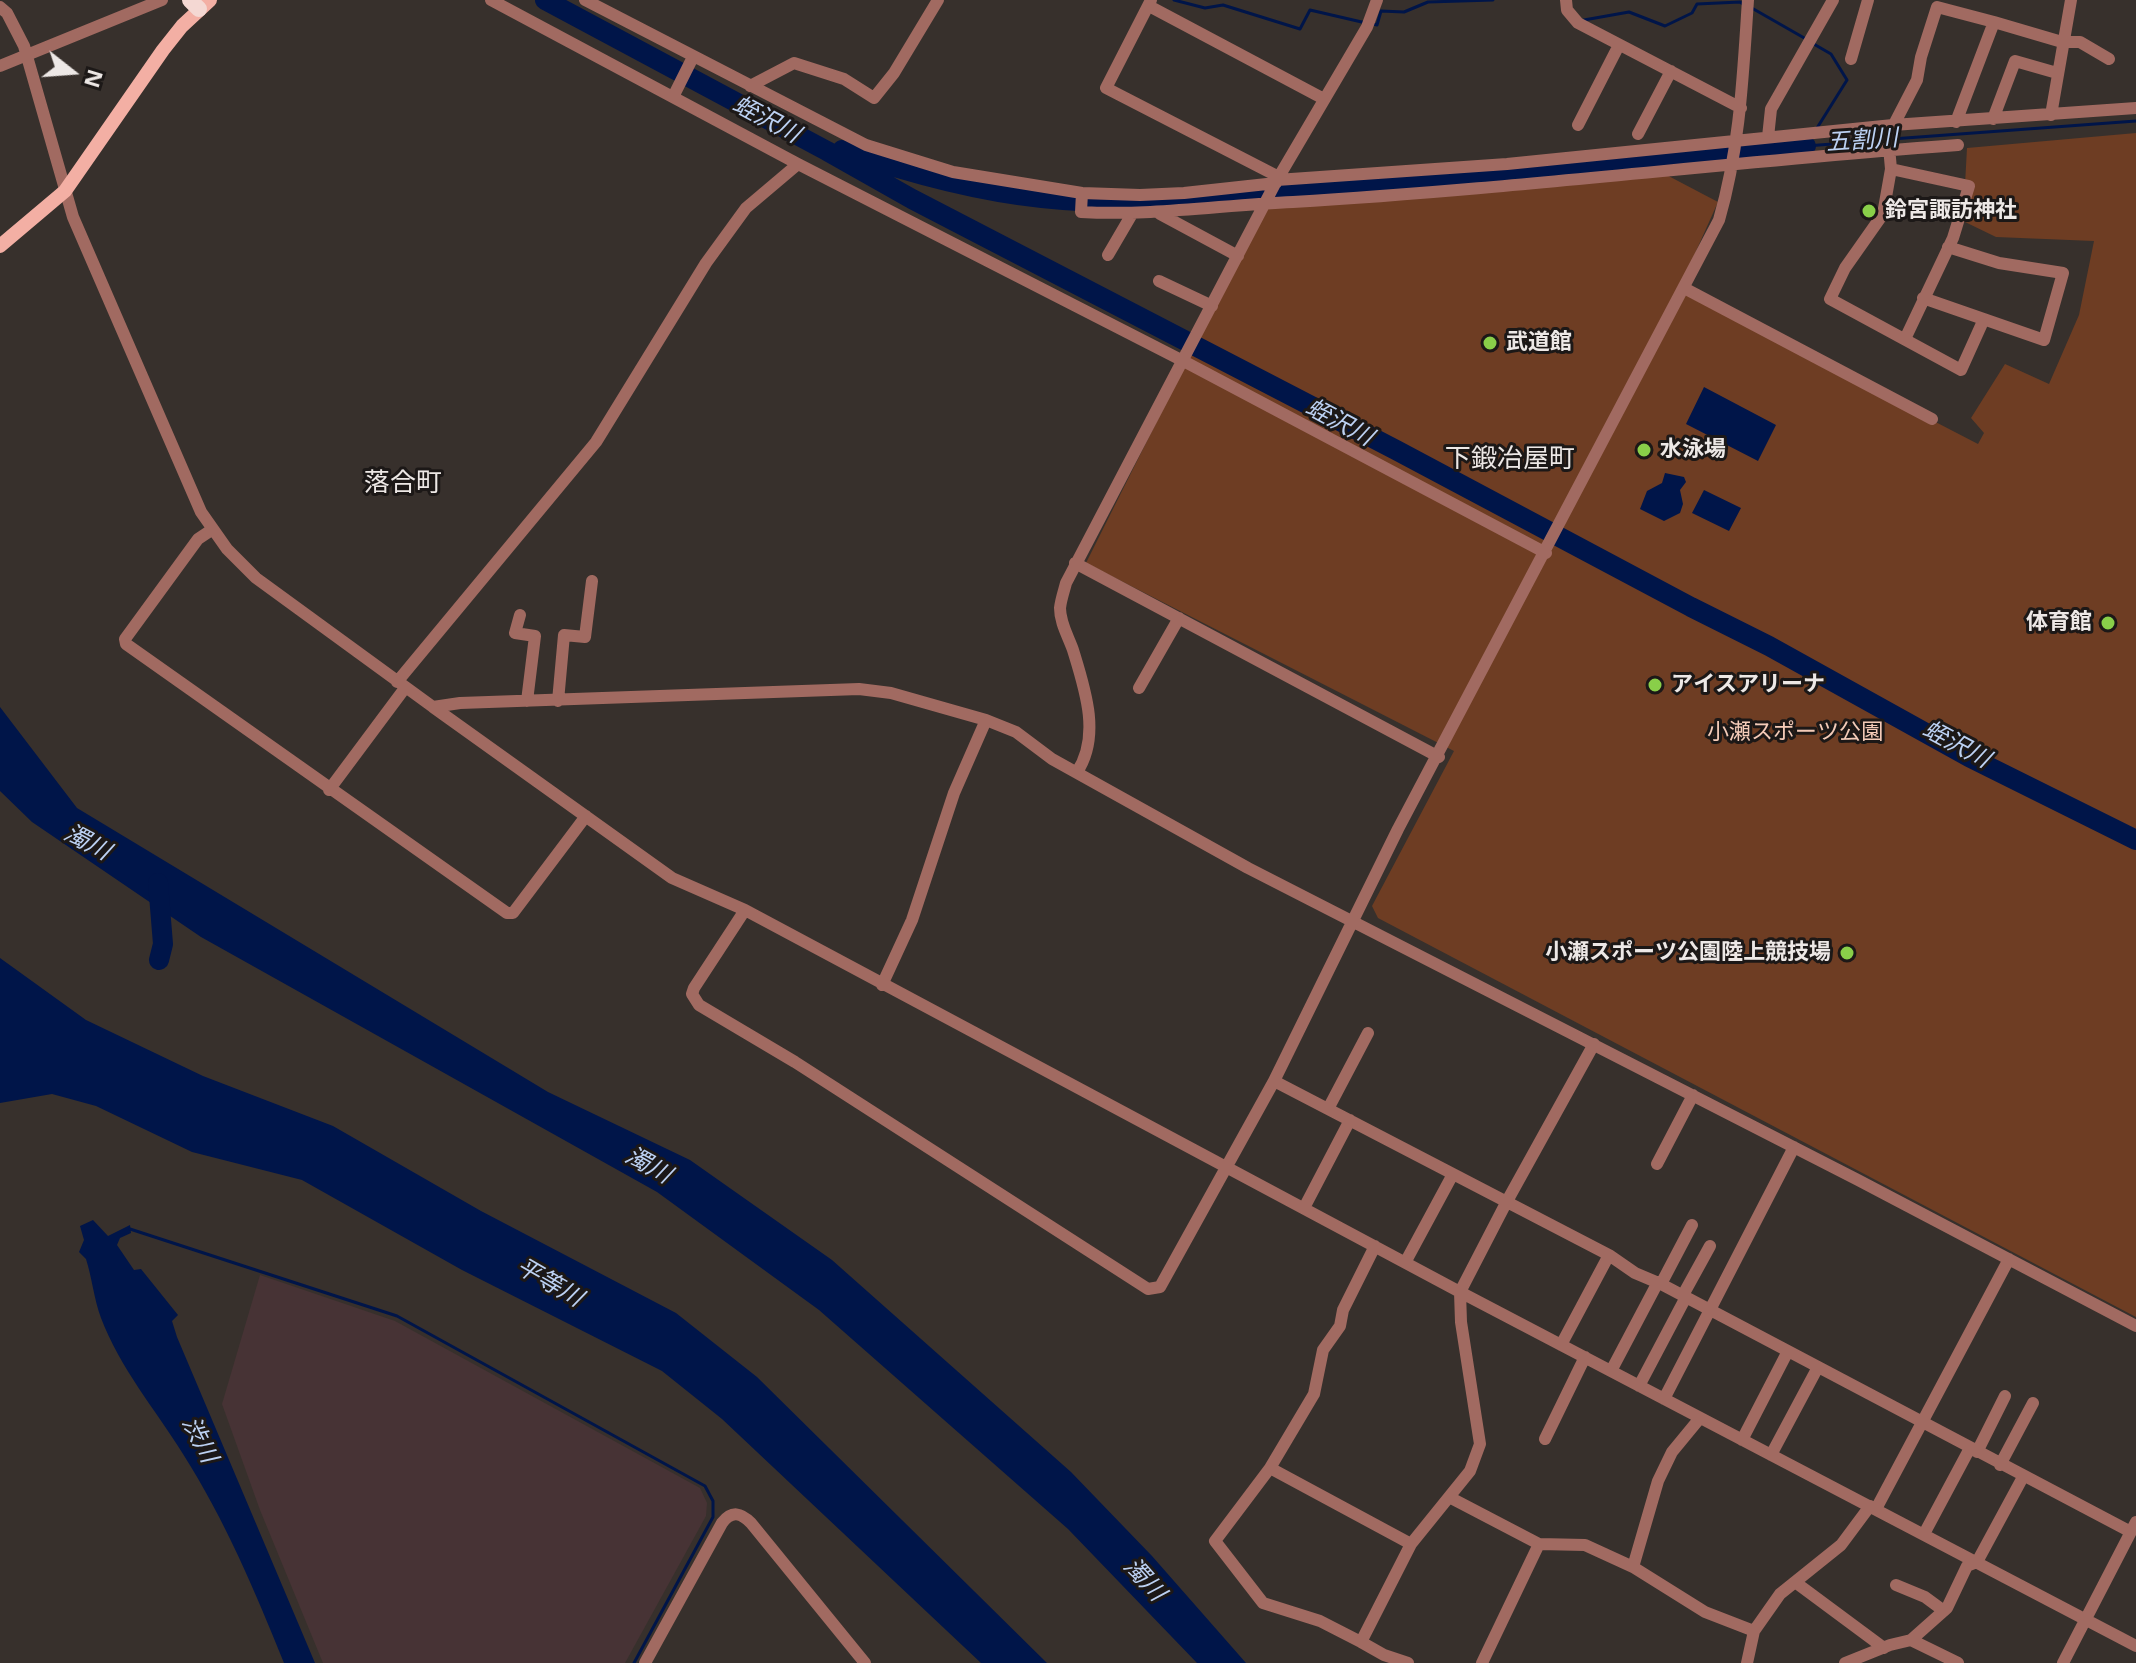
<!DOCTYPE html>
<meta charset="utf-8">
<style>
body{margin:0}
#map{position:relative;width:2136px;height:1663px;overflow:hidden;background:#37302c;font-family:"Open Sans",sans-serif}
canvas{display:block}
.north{position:absolute;left:32px;top:32px;width:80px;height:80px;-webkit-text-stroke:6px #1c1817;paint-order:stroke;rotate:107deg;font-size:22px;font-weight:700;line-height:32px;text-align:center;color:#ede8e6}
.north::after{content:'';display:block;margin:auto;width:28px;height:36px;background:#ede8e6;clip-path:polygon(50% 0,100% 100%,50% 72%,0 100%)}
</style>
<div id="map">
<canvas width="2136" height="1663"></canvas>
<div class="north">N</div>
</div>
<script>
const context = document.querySelector('canvas').getContext('2d');
context.lineJoin = 'round';
function fillPath(path, color) { context.fillStyle = color; context.fill(path, 'evenodd'); }
function trace(path, color, width, dash) { context.strokeStyle = color; context.lineWidth = width; context.lineCap = dash ? 'butt' : 'round'; context.setLineDash(dash || []); context.stroke(path); }
function drawText(font, color, halo, rows, align = 'center') {
  context.font = font + ' "Open Sans","Noto Sans JP",sans-serif'; context.lineWidth = 6; context.setLineDash([]); context.textBaseline = 'middle'; context.strokeStyle = halo; context.fillStyle = color; for (const [text, x, y, turn = 0] of rows) {
    context.save(); context.translate(x, y); context.rotate((+turn || 0) * Math.PI / 180); context.textAlign = isNaN(turn) ? turn : align; if (halo) context.strokeText(text, 0, 0); context.fillText(text, 0, 0); context.restore();
  }
}
fillPath(new Path2D(`
 M 260,1275 L 395,1321 L 700,1488 L 707,1503 L 706,1516 L 625,1663 L 323,1663 L 260,1510 L 222,1404 Z`), '#473335');
fillPath(new Path2D(`
 M 2136,133 L 2136,1317 L 1378,918 L 1372,906 L 1454,751 L 1086,563 L 1266,203 L 1659,171 L 1718,202 L 1679,289 L 1978,444 L 1984,433 L 1971,418 L 2005,364 L 2049,384 L 2079,315 L 2094,241 L 1996,237 L 1963,221 L 1967,148 Z`), '#6e3d23');
fillPath(new Path2D(`
 M 1704,387 L 1776,425 L 1758,461 L 1686,424 Z
 M 1665,473 L 1684,477 L 1686,482 L 1680,490 L 1683,504 L 1680,513 L 1664,521 L 1640,509 L 1647,491 L 1662,483 Z
 M 1704,490 L 1741,508 L 1729,531 L 1692,513 Z
 M 0,707 L 77,808 L 548,1092 L 690,1160 L 832,1260 L 1071,1472 L 1152,1556 L 1246,1663 L 1197,1663 L 1068,1529 L 819,1310 L 657,1192 L 201,937 L 32,822 L 0,791 Z
 M 0,958 L 86,1020 L 203,1076 L 333,1126 L 481,1211 L 676,1313 L 757,1377 L 1047,1663 L 981,1663 L 722,1419 L 662,1371 L 462,1270 L 302,1180 L 192,1152 L 96,1106 L 52,1094 L 0,1103 Z
 M 93,1220 L 108,1236 L 130,1225 L 131,1233 L 120,1238 L 117,1245 L 134,1270 L 141,1269 L 178,1315 L 172,1321 L 177,1337 L 315,1663 L 284,1663 C 255,1591 225,1520 183,1454 C 155,1409 120,1368 101,1318 C 94,1299 92,1278 86,1259 L 79,1252 L 84,1240 L 80,1226 Z`), '#001549');
trace(new Path2D(`
 M 1174,0 L 1205,8 L 1223,5 L 1300,29 L 1310,10 L 1366,23
 M 1750,7 L 1806,39
 M 1584,20 L 1629,12 L 1665,26 L 1692,13 L 1697,4 L 1740,2 L 1743,4
 M 1373,24 L 1377,25 L 1381,11 L 1404,12 L 1428,2 L 1493,0
 M 1812,43 L 1831,54 L 1847,80 L 1817,128
 M 1810,138 L 1806,146 L 1885,140
 M 1892,139 L 2136,121
 M 130,1229 L 397,1316 L 705,1486 L 713,1501 L 713,1517 L 634,1663`), '#001549', 3);
trace(new Path2D(`
 M 545,0 L 827,151 L 912,199 L 1396,450 L 1691,607 L 1769,646 L 1969,757 L 2136,840
 M 842,150 C 906,172 974,191 1042,198 C 1171,212 1304,192 1433,180 C 1557,168 1681,157 1806,146
 M 158,883 L 163,944 L 159,960`), '#001549', 20);
trace(new Path2D(`
 M 491,0 L 798,164 L 1189,364 L 1546,553
 M 585,0 L 866,145 L 953,172 L 1082,193 L 1140,195 L 1184,193 L 1276,183
 M 1151,0 L 1106,88 L 1279,177
 M 1566,0 L 1567,10 L 1578,23 L 1741,108
 M 1149,6 L 1324,99
 M 0,7 L 7,13 L 24,46 L 73,217 L 201,512 L 227,549 L 256,578 L 433,707 L 460,703 L 859,689 L 891,693 L 986,720 L 1016,732 L 1052,759 L 1248,868 L 1858,1180 L 2136,1326
 M 1851,59 L 1868,0
 M 0,66 L 162,0
 M 750,86 L 794,63 L 844,79 L 874,98 L 894,73 L 938,0
 M 673,97 L 693,57
 M 2051,115 L 2071,0
 M 1993,119 L 2015,61 L 2057,73
 M 1956,122 L 1994,22 L 2062,42 L 2080,42 L 2109,59
 M 1578,125 L 1619,45
 M 1638,134 L 1671,71
 M 1768,137 L 1771,109 L 1833,0
 M 1891,169 L 1969,186 L 1953,238 L 1905,339
 M 1277,180 L 1507,164 L 1893,125 L 2136,108
 M 1082,193 L 1081,212 C 1153,216 1222,205 1293,202 C 1515,189 1736,161 1958,145
 M 1160,214 L 1238,256
 M 1108,255 L 1132,214
 M 1159,281 L 1212,306
 M 1684,288 L 1932,419
 M 1923,298 L 2044,340 L 2063,273 L 1999,263 L 1948,247
 M 1984,319 L 1961,370 L 1830,299 L 1845,268 L 1883,214 L 1891,169 L 1888,136 L 1917,80 L 1921,57 L 1937,7 L 1994,22
 M 213,529 L 198,539 L 125,639 L 126,644 L 507,913 L 513,913 L 586,816
 M 1075,563 L 1439,757
 M 520,615 L 515,633 L 535,636 L 527,701
 M 397,682 L 596,442 L 706,263 L 746,208 L 798,164
 M 1139,688 L 1179,618
 M 558,701 L 564,635 L 585,637 L 592,581
 M 433,707 L 672,878 L 745,910 L 694,988 L 692,994 L 699,1005 L 795,1062 L 1148,1289 L 1160,1287 L 1274,1081 L 1398,829 L 1719,220 C 1740,148 1743,74 1748,0
 M 1077,772 C 1101,736 1085,689 1073,650 C 1068,636 1060,623 1060,608 C 1061,599 1064,591 1066,583 L 1277,180 L 1367,27 L 1377,0
 M 329,790 L 405,688
 M 745,910 L 1460,1292 L 2136,1646
 M 882,985 L 912,920 L 954,793 L 986,720
 M 1274,1081 L 1609,1255 L 1635,1273 L 1661,1284 L 2131,1532
 M 1328,1109 L 1368,1033
 M 1657,1164 L 1693,1095
 M 1304,1208 L 1350,1120
 M 1406,1261 L 1453,1174
 M 1661,1284 L 1692,1225
 M 1683,1295 L 1710,1246
 M 1561,1345 L 1609,1255
 M 1611,1371 L 1658,1282
 M 1639,1386 L 1686,1297
 M 1664,1399 L 1794,1147
 M 1545,1439 L 1585,1357
 M 1742,1440 L 1788,1351
 M 1977,1452 L 2005,1396
 M 1771,1455 L 1818,1367
 M 2000,1465 L 2033,1403
 M 1270,1468 L 1411,1544
 M 1449,1497 L 1539,1544 L 1585,1545 L 1633,1567 L 1705,1612 L 1754,1631 L 1747,1663
 M 1876,1509 L 2009,1259
 M 1924,1534 L 1970,1448
 M 1633,1567 L 1658,1481 L 1672,1452 L 1700,1418
 M 1795,1582 L 1884,1648
 M 1896,1585 L 1925,1597 L 1944,1611
 M 1754,1631 L 1780,1594 L 1841,1545 L 1870,1506
 M 1911,1640 L 1958,1663
 M 1361,1642 L 1320,1621 L 1263,1603 L 1215,1541 L 1270,1468 L 1314,1394 L 1323,1350 L 1340,1326 L 1343,1310 L 1375,1246
 M 645,1663 L 722,1523 C 732,1510 741,1513 751,1523 L 865,1663
 M 1408,1663 L 1384,1655 L 1361,1642 L 1411,1544 L 1470,1471 L 1480,1444 L 1461,1322 L 1460,1292 L 1506,1203 L 1594,1044
 M 1482,1663 L 1539,1544
 M 1845,1663 L 1890,1645 L 1911,1640 L 1947,1608 L 1967,1566 L 1977,1562 L 2023,1477
 M 2063,1663 L 2136,1522`), '#a16a61', 12);
trace(new Path2D(`
 M 0,246 L 65,191 L 163,50 L 182,26 L 210,0`), '#f3afa4', 14);
trace(new Path2D(`
 M 190,0 L 199,9`), '#f4d8d3', 16);
for (const [x, y, r, color] of [
 [1869,211,8,"#89cf49"],
 [1490,343,8,"#89cf49"],
 [1644,450,8,"#89cf49"],
 [2108,623,8,"#89cf49"],
 [1655,685,8,"#89cf49"],
 [1847,953,8,"#89cf49"]
]) { const dot = new Path2D(); dot.arc(x, y, r, 0, 2 * Math.PI); context.fillStyle = color; context.fill(dot); trace(dot, '#1c1817', 3); }
drawText('bold 22px', '#ede8e6', '#1c1817', [
 ["鈴宮諏訪神社",1885,211],
 ["武道館",1506,343],
 ["水泳場",1660,450],
 ["体育館",2092,623,"right"],
 ["アイスアリーナ",1671,685],
 ["小瀬スポーツ公園陸上競技場",1831,953,"right"]
], 'left');
drawText('22px', '#f4cbb8', '#1c1817', [
 ["小瀬スポーツ公園",1795,733]
]);
drawText('italic 24px', '#bcd1f3', '#1c1817', [
 ["蛭沢川",766,120,28],
 ["五割川",1862,141,-4],
 ["蛭沢川",1339,423,28],
 ["蛭沢川",1956,745,28],
 ["濁川",87,843,28],
 ["濁川",648,1166,29],
 ["平等川",549,1283,30],
 ["渋川",199,1440,63],
 ["濁川",1144,1580,48]
]);
drawText('26px', '#ede8e6', '#1c1817', [
 ["下鍛冶屋町",1510,460],
 ["落合町",403,484]
]);
</script>
